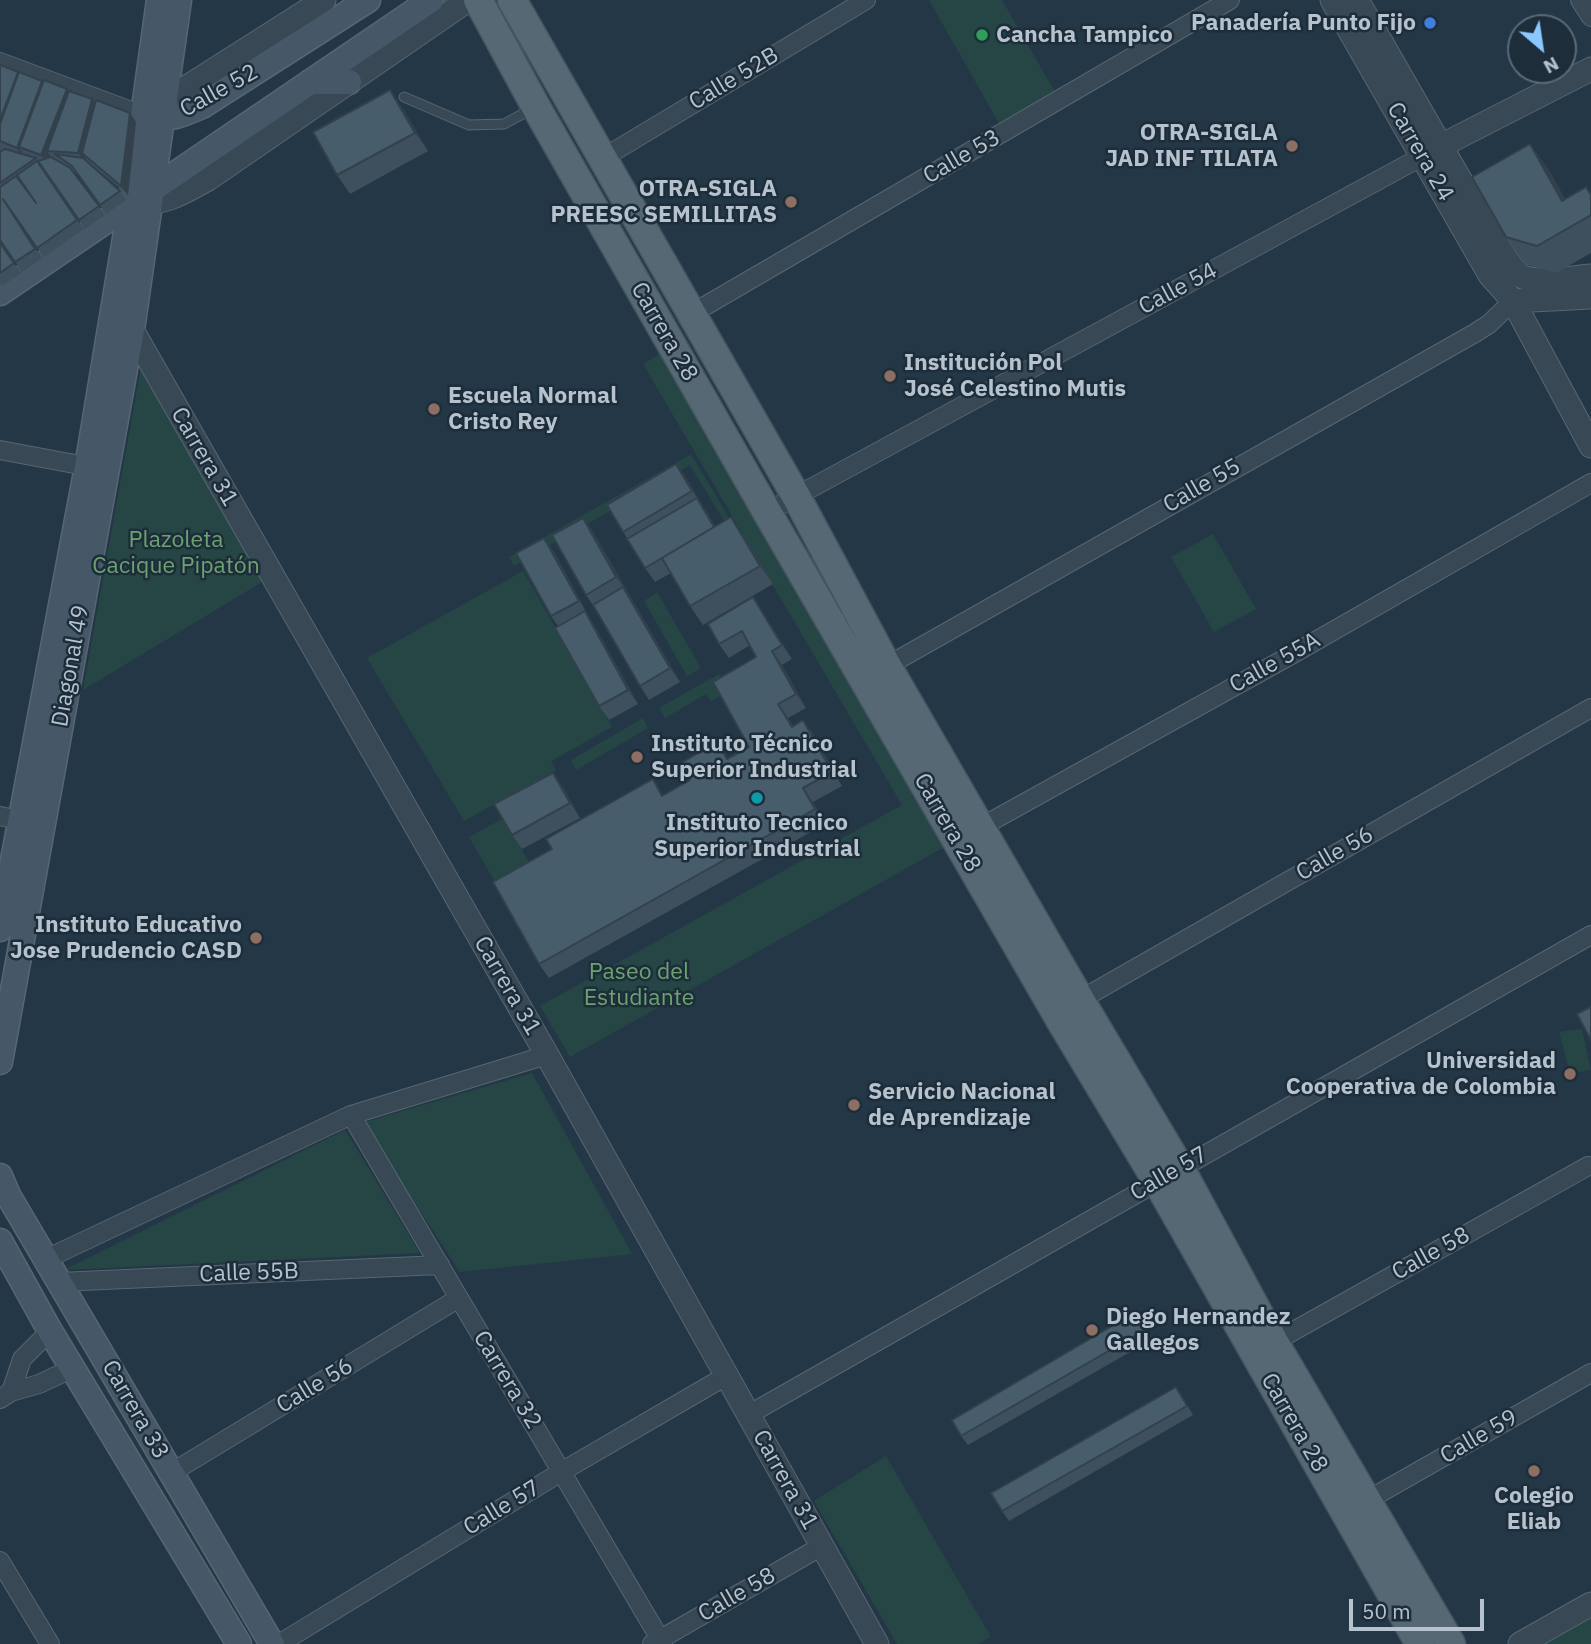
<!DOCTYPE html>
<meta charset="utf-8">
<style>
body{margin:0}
#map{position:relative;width:1591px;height:1644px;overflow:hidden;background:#243746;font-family:"IBM Plex Sans",sans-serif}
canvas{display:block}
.north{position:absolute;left:1507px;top:14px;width:70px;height:70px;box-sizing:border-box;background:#1d2d3a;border:2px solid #5a6975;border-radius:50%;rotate:151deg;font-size:19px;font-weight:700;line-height:28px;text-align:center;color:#b6c3ce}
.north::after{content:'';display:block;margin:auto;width:24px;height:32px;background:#8bc8ff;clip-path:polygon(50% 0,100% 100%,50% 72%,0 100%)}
.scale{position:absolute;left:1349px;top:1599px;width:135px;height:32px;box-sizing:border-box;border:4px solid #b6c3ce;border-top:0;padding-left:9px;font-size:21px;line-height:24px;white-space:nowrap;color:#b6c3ce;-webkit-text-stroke:5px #1d2d3a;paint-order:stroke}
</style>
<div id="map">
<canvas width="1591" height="1644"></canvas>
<div class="north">N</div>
<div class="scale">50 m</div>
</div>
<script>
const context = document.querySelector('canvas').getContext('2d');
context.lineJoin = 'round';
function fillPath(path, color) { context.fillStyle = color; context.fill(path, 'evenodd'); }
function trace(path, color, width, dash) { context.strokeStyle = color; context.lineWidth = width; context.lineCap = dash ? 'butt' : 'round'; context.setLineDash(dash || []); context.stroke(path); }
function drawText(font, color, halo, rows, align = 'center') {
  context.font = font + ' "IBM Plex Sans",sans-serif'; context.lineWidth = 5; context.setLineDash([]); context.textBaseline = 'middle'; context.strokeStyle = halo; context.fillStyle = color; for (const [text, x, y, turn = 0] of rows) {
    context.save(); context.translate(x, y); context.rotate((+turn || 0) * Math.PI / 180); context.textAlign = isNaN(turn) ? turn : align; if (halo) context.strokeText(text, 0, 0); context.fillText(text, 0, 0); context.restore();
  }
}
fillPath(new Path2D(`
 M 929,0 L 1002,0 L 1055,92 L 1000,125 Z
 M 672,347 L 957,840 L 570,1057 L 540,1006 L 902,805 L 643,364 Z
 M 143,356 L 267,579 L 83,690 Z
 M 691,454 L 739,535 L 734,537 L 690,465 L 514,566 L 509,557 Z
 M 1213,534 L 1256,609 L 1214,632 L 1171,557 Z
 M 523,571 L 612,727 L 551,761 L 556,770 L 464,821 L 367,658 Z
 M 657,592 L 701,668 L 687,676 L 644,601 Z
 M 719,674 L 729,691 L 711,701 L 706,694 L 665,718 L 659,708 Z
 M 643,718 L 648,728 L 576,770 L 571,760 Z
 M 504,818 L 537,876 L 503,896 L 469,837 Z
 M 1582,1029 L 1591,1070 L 1570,1073 L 1559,1032 Z
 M 532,1073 L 632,1254 L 460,1272 L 362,1123 Z
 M 345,1130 L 420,1253 L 64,1270 Z
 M 886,1456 L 991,1637 L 978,1644 L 897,1644 L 814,1501 Z
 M 1591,1616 L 1591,1644 L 1542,1644 Z`), '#264646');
const service = new Path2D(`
 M 404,97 L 469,125 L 504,124 L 532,109`);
const minor = new Path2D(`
 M 1580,0 L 1591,17
 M 0,62 L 142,115
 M 603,158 L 866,0
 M 693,313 L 1230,0
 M 0,450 L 96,468
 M 767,512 L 1423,156
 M 887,666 L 1475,333 L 1489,324 L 1513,301
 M 0,816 L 20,820
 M 972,832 L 1293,654 L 1591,483
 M 1080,1000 L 1591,708
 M 351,1115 L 663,1644
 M 46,1259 L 351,1115 L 547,1055
 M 59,1282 L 440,1265
 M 1274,1342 L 1588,1166
 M 11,1392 L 22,1359 L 50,1331
 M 0,1399 L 11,1392 L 39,1384 L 73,1368
 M 748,1415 L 1591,935
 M 171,1473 L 459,1298
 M 1366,1501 L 1591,1373
 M 0,1561 L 50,1644
 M 279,1644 L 561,1472 L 726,1376
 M 652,1644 L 822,1546`);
const tertiary = new Path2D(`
 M 1332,0 L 1490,275 L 1513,301 L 1591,446
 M 1357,0 L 1501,251 C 1507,259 1514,273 1523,277 C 1539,284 1574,277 1591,276
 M 154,108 L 324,0
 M 1429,152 L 1591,69
 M 133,203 C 164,205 183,193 208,179 L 468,0
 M 1513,301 L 1591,297
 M 132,330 L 547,1055 L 877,1644
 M 1520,1644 L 1591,1604`);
const secondary = new Path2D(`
 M 310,82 L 349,82
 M 146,116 C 168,121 182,115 202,106 L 368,0
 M 0,293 L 431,0
 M 0,929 L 87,467 L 131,202 L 159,0
 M 0,1062 L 132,330 L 179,0
 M 0,1176 L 8,1195 L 272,1644
 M 0,1241 L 50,1331 L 239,1644`);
const primary = new Path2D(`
 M 478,0 L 536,107 L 767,512 L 1062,1023 L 1157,1181 L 1420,1644
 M 512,0 L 796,496 L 887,666 L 1086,1010 L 1180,1168 L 1274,1342 L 1451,1644`);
trace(service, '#576672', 11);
trace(minor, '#576672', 20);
trace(tertiary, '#576672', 25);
trace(secondary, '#576672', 27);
trace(primary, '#455461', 31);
trace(service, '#394855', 9);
trace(minor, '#394855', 18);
trace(tertiary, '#394855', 23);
trace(secondary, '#465868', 24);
trace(primary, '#576875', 28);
fillPath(new Path2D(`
 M 0,65 L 43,83 L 67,89 L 69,91 L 136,122 L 128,195 L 93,166 L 120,191 L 126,200 L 106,214 L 78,175 L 72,171 L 105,215 L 85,229 L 43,167 L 42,168 L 84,229 L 44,257 L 9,208 L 42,258 L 22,272 L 0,240 Z
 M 403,109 L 428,151 L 350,194 L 337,175 Z
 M 1530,144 L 1550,172 L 1565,199 L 1591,194 L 1591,253 L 1556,273 L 1525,264 L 1506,237 Z
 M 0,243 L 21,273 L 2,286 L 0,284 Z
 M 676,464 L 686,478 L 715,526 L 731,517 L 744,536 L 773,584 L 703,625 L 690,606 L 671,573 L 655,582 L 645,568 L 607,505 Z
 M 583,518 L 593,532 L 680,682 L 649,700 L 640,686 L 594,607 L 586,595 Z
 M 544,538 L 554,552 L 588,615 L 588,616 L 594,625 L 638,704 L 609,720 L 599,706 L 558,626 L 551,616 Z
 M 762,611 L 792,659 L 782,665 L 806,708 L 788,718 L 793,726 L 803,720 L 813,734 L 842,786 L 813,802 L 825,824 L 549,978 L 539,964 L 664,795 L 749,747 L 756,657 L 750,645 L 729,658 L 719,644 Z
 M 563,787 L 580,818 L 522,849 L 512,835 Z
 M 1141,1322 L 1151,1340 L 968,1445 L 961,1436 Z
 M 1182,1396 L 1193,1415 L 1009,1521 L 1002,1511 Z`), '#3e505d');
fillPath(new Path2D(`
 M 18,72 L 25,82 L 0,141 L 0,120 Z
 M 42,81 L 48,90 L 19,147 L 24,155 L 23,157 L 17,148 Z
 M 67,89 L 73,98 L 47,151 L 51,157 L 48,165 L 41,155 Z
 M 390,90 L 403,109 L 428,151 L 415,133 Z
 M 92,99 L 98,108 L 82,153 L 86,159 L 85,163 L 78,153 Z
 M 130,113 L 136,122 L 128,195 L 121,186 Z
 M 1530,144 L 1550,172 L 1578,222 L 1562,201 Z
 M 676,464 L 686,478 L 702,505 L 692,491 Z
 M 697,498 L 707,512 L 724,542 L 714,528 Z
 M 731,517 L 744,536 L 773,584 L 760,566 Z
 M 583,518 L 593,532 L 680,682 L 670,668 L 625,589 L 616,577 Z
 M 544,538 L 554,552 L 588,615 L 579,601 Z
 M 753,597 L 762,611 L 792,659 L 782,645 Z
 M 585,611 L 594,625 L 638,704 L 628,690 Z
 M 772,651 L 782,665 L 806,708 L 796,694 Z
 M 778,704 L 788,718 L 801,741 L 792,727 Z
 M 803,720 L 813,734 L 842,786 L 832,772 Z
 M 553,773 L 563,787 L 580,818 L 570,803 Z
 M 803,788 L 813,802 L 825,824 L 815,809 Z`), '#32414c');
const building = new Path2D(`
 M 0,65 L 18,72 L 0,120 Z
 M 19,72 L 42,81 L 17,148 L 0,141 L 0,124 Z
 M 44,80 L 67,89 L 41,155 L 19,147 Z
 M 390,90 L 415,133 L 337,175 L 313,132 Z
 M 69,91 L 92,99 L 78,153 L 47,151 Z
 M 96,100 L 130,113 L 121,186 L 82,153 Z
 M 1530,144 L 1562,201 L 1586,187 L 1591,195 L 1591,215 L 1537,246 L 1506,237 L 1472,177 Z
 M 5,149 L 36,158 L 0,183 L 0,152 Z
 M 55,154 L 83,158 L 120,191 L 100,205 L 72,166 Z
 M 51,157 L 70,168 L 99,206 L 79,220 L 38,161 Z
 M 37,161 L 77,220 L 37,248 L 3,199 L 35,249 L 15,262 L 0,240 L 0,187 L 16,176 L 36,203 L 17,175 Z
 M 0,243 L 14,263 L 0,273 Z
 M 676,464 L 692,491 L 623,532 L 607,505 Z
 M 697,498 L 714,527 L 645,568 L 627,539 Z
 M 731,517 L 760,566 L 690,606 L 662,558 Z
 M 583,518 L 616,577 L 586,595 L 552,535 Z
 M 544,538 L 579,601 L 551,616 L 516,553 Z
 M 623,587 L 670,668 L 640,686 L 593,605 Z
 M 753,597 L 782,645 L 772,651 L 796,694 L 778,704 L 792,727 L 803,720 L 832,772 L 803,788 L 815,809 L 539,964 L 493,882 L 552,849 L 546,839 L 653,779 L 662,796 L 690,780 L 681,763 L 717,742 L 727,759 L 749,747 L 713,682 L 756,657 L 742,631 L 719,644 L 708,624 Z
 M 585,611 L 628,690 L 599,706 L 555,628 Z
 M 553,773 L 570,803 L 512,835 L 494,804 Z
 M 1591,1007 L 1591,1040 L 1577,1014 Z
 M 1134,1313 L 1145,1330 L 961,1436 L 952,1420 Z
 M 1176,1387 L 1187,1406 L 1002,1511 L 991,1493 Z`);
fillPath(building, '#485d6c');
trace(building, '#32414c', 2);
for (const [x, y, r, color] of [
 [1430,23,7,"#3f7fe0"],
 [982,35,7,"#2e9e5b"],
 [1292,146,7,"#8d6e63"],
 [791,202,7,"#8d6e63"],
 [890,376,7,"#8d6e63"],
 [434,409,7,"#8d6e63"],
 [637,757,7,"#8d6e63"],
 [757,798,7,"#0f9aa8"],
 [256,938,7,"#8d6e63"],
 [1570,1074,7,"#8d6e63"],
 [854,1105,7,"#8d6e63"],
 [1092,1330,7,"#8d6e63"],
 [1534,1471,7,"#8d6e63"]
]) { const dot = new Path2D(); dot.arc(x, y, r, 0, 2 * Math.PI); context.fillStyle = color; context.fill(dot); trace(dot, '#1d2d3a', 2.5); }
drawText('bold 23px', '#b6c3ce', '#1d2d3a', [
 ["Panadería Punto Fijo",1416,23,"right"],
 ["Cancha Tampico",996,35],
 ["OTRA-SIGLA",1278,133,"right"],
 ["JAD INF TILATA",1278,159,"right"],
 ["OTRA-SIGLA",777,189,"right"],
 ["PREESC SEMILLITAS",777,215,"right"],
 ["Institución Pol",904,363],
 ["José Celestino Mutis",904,389],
 ["Escuela Normal",448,396],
 ["Cristo Rey",448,422],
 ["Instituto Técnico",651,744],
 ["Superior Industrial",651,770],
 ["Instituto Tecnico",757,823,"center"],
 ["Superior Industrial",757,849,"center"],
 ["Instituto Educativo",242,925,"right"],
 ["Jose Prudencio CASD",242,951,"right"],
 ["Universidad",1556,1061,"right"],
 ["Cooperativa de Colombia",1556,1087,"right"],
 ["Servicio Nacional",868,1092],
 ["de Aprendizaje",868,1118],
 ["Diego Hernandez",1106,1317],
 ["Gallegos",1106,1343],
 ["Colegio",1534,1496,"center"],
 ["Eliab",1534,1522,"center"]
], 'left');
drawText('23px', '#b6c3ce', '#1d2d3a', [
 ["Calle 52B",734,79,-31],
 ["Calle 52",219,91,-29],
 ["Carrera 24",1420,152,60],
 ["Calle 53",962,157,-30],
 ["Calle 54",1178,289,-28],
 ["Carrera 28",664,332,60],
 ["Carrera 31",204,457,60],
 ["Calle 55",1202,486,-30],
 ["Calle 55A",1275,663,-29],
 ["Diagonal 49",71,666,-80],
 ["Carrera 28",947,823,60],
 ["Calle 56",1335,854,-30],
 ["Carrera 31",507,986,60],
 ["Calle 57",1169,1174,-30],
 ["Calle 58",1431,1254,-29],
 ["Calle 55B",249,1273,-2],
 ["Carrera 32",507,1380,59],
 ["Calle 56",315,1386,-31],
 ["Carrera 33",135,1410,60],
 ["Carrera 28",1294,1423,60],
 ["Calle 59",1479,1437,-30],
 ["Carrera 31",785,1480,61],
 ["Calle 57",502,1508,-31],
 ["Calle 58",737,1595,-30]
]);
drawText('23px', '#6ba270', '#1d2d3a', [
 ["Plazoleta",176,540],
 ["Cacique Pipatón",176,566],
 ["Paseo del",639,972],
 ["Estudiante",639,998]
]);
</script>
